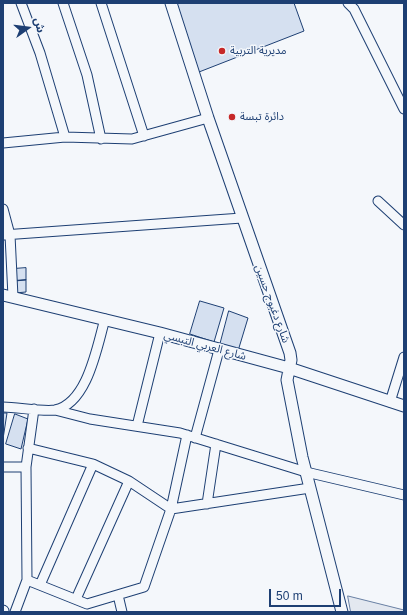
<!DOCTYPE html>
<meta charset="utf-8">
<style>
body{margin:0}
#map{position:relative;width:407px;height:615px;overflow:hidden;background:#f4f7fb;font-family:Arial,"Noto Sans Arabic",sans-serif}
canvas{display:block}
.frame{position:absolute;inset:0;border:4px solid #1d3f73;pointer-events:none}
.north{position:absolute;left:8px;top:8px;width:40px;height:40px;-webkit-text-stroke:3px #f4f7fb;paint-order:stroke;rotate:76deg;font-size:11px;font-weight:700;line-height:16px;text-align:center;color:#1d3f73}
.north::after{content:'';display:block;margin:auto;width:14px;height:18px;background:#1d3f73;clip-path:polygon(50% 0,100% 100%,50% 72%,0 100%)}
.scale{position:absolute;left:269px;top:589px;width:72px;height:18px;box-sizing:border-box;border:2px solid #1d3f73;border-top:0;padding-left:5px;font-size:12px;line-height:14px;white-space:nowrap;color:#1d3f73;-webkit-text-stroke:3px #f4f7fb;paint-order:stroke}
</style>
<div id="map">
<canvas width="407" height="615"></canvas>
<div class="frame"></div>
<div class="north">ش</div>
<div class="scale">50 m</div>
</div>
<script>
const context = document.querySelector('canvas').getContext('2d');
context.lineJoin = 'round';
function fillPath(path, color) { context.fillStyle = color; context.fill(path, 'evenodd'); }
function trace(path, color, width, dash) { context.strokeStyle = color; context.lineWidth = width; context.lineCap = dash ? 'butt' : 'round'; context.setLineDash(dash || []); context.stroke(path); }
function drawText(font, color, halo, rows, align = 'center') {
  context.font = font + ' Arial,"Noto Sans Arabic",sans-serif'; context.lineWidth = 3; context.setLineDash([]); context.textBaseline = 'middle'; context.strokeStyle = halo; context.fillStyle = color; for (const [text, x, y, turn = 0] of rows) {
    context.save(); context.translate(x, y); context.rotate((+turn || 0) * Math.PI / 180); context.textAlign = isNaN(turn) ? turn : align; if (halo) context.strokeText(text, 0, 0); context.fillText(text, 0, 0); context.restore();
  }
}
const parking = new Path2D(`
 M 348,596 L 404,610 L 404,612 L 351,612 Z`);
fillPath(parking, '#e3e8f0');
trace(parking, '#687fa3', 1);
const building = new Path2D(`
 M 177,3 L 294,3 L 304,31 L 199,72 Z
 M 26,268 L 26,280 L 14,281 L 13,269 Z
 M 26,280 L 26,292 L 15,293 L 14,281 Z
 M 200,301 L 224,308 L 214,342 L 190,334 Z
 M 229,311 L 248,318 L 238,351 L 220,345 Z
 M 3,413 L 7,413 L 3,439 Z
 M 15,414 L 28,419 L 21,449 L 6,444 Z`);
fillPath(building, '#d5e0f0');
trace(building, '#1d3f73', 1);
const minor = new Path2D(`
 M 21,3 L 40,53 L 65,137
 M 63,3 L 87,75 L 101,139
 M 101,3 L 144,136
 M 348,3 L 354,9 L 404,109
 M 3,143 L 65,137 L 132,139 L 208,118
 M 378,201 L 404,225
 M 3,209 L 10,235 L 13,297
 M 3,235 L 242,218
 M 390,402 L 404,357
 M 3,407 C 17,407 43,412 55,410 C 88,403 97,346 105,319
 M 55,410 L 90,419 L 180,433 L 306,472 L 404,495
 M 137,426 L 160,333
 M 195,438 L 219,350
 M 28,448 L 93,464 L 129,481 L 171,509 L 187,435
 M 3,467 L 26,467
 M 207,504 L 216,444
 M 27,580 L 26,467 L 34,409
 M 40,585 L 93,464
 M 118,595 L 122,612
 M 76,599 L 129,481
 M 15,612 L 27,580 L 87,604 L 144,587 L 171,509 L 310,488`);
const tertiary = new Path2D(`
 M 171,3 L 208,118 L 290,353 L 291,360 L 287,380 L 302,457 L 342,612
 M 3,295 L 160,333 L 289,368 L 404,406
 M 3,611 L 3,612`);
trace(minor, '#1d3f73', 11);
trace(tertiary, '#1d3f73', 13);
trace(minor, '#f4f7fb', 9);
trace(tertiary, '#f4f7fb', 11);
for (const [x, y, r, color] of [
 [222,51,4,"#c62828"],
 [232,117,4,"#c62828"]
]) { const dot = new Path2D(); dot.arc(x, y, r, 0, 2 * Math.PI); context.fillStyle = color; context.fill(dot); trace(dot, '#f4f7fb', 1.5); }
drawText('11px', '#1d3f73', '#f4f7fb', [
 ["مديرية التربية",230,51],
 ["دائرة تبسة",240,117]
], 'left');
drawText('11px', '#1d3f73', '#f4f7fb', [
 ["شارع دغبوج حسين",272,304,70],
 ["شارع العربي التبسي",205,346,15]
]);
</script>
